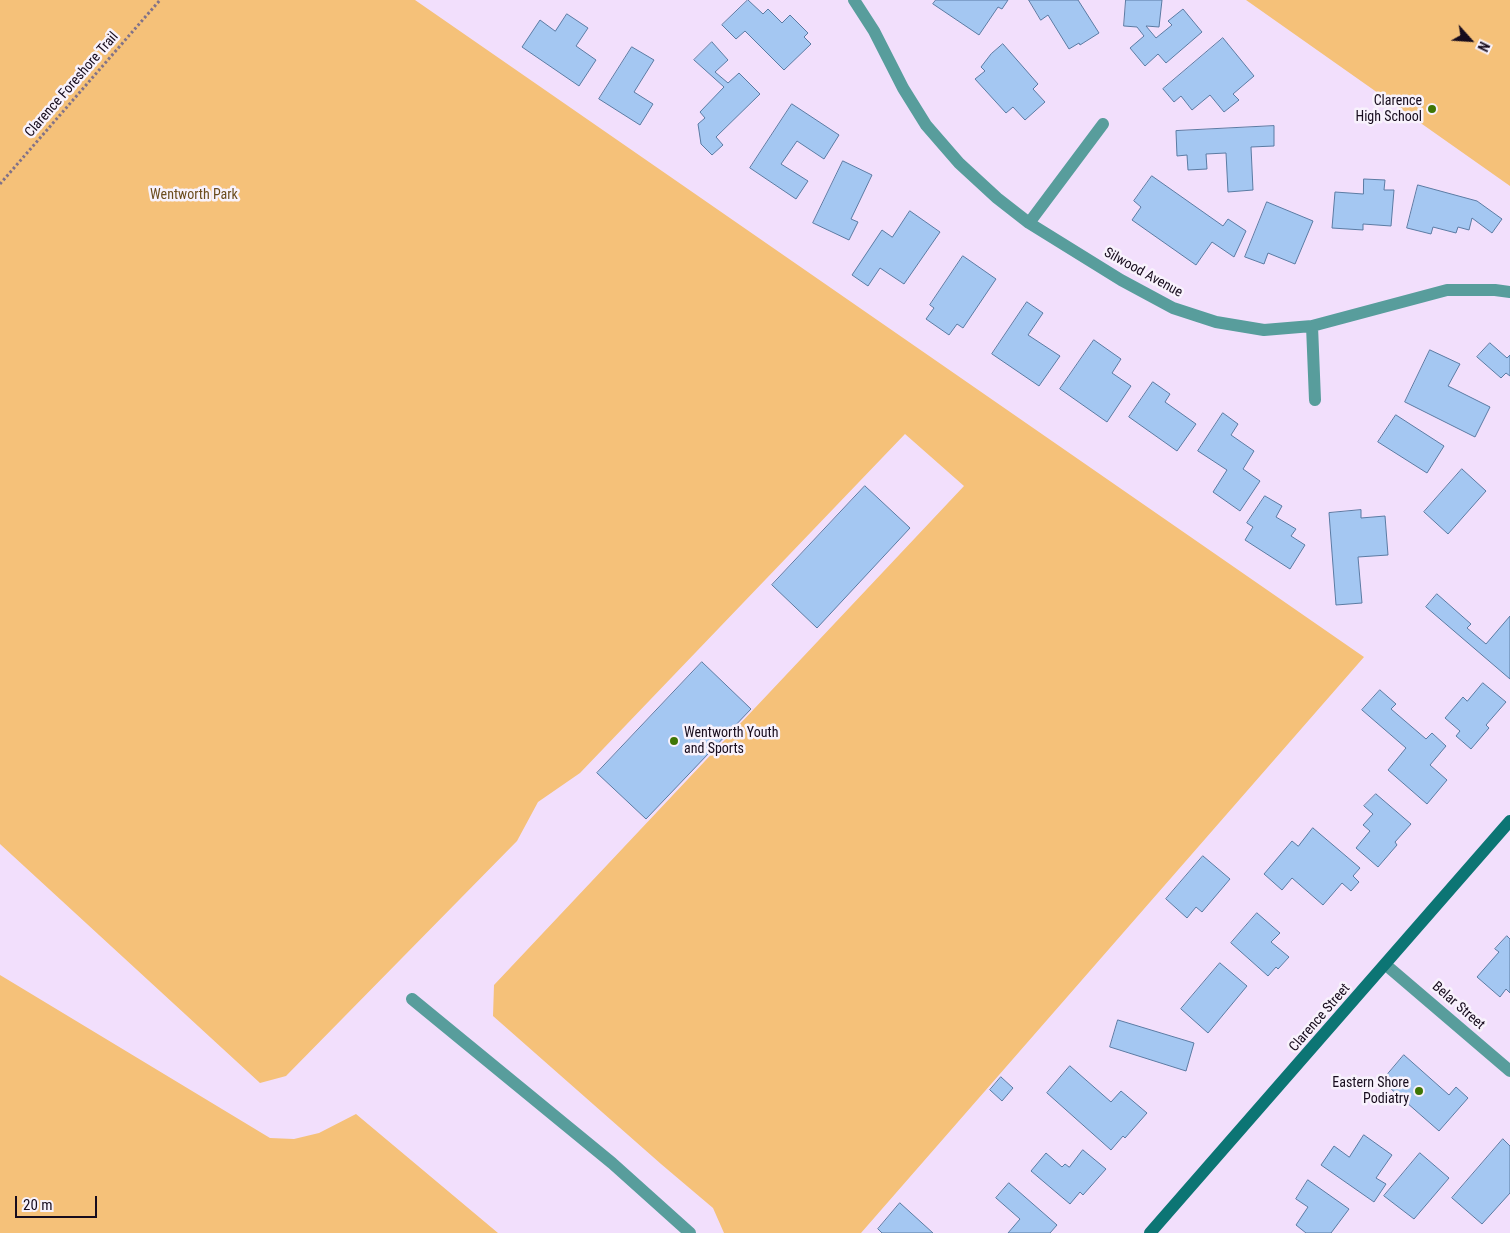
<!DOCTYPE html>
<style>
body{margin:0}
#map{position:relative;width:1510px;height:1233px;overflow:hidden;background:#f2dffc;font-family:"Roboto Condensed",sans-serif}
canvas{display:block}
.north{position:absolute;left:1445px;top:15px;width:50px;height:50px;-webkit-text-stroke:4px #f8f2fc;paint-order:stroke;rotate:116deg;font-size:14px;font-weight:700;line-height:20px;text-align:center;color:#170c1d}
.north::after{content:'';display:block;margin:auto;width:18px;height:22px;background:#170c1d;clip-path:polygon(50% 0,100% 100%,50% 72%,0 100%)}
.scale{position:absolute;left:15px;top:1196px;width:82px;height:22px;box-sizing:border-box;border:2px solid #170c1d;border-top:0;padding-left:6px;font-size:15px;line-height:18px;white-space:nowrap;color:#170c1d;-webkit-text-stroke:4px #f8f2fc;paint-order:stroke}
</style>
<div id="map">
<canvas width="1510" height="1233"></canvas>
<div class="north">N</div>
<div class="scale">20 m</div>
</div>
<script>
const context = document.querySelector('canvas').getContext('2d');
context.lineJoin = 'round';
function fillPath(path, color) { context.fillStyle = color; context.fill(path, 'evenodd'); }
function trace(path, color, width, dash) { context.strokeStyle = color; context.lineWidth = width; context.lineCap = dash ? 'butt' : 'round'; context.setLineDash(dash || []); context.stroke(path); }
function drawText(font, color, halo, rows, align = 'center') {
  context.font = font + ' "Roboto Condensed",sans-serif'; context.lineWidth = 5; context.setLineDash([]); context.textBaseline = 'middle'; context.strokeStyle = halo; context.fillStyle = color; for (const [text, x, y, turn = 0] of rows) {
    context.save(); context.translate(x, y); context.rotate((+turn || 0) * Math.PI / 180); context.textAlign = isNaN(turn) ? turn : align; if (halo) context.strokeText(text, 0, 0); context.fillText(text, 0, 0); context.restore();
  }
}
fillPath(new Path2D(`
 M 0,0 L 415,0 L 1364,657 L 861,1233 L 724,1233 L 713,1208 L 661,1164 L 493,1016 L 494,985 L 964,486 L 905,434 L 580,773 L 538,802 L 517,841 L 286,1076 L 260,1083 L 0,844 Z
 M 1246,0 L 1510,0 L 1510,186 Z
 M 0,975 L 270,1138 L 294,1139 L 319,1133 L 356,1114 L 498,1233 L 0,1233 Z`), '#f5c179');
const building = new Path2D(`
 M 748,0 L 763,14 L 768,9 L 782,23 L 790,15 L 808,33 L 804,37 L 811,44 L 784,70 L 745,31 L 736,39 L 722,25 Z
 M 936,0 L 1008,0 L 1002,9 L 998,7 L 979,35 L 933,4 Z
 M 1029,0 L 1078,0 L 1099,33 L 1080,45 L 1079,43 L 1069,49 L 1048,15 L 1041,20 Z
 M 1126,0 L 1162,0 L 1159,27 L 1146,26 L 1156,38 L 1172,25 L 1168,21 L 1183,9 L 1202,32 L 1166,63 L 1158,54 L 1145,66 L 1130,48 L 1144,36 L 1137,27 L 1124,26 Z
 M 567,14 L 588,28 L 576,46 L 596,60 L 579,86 L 522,47 L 540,20 L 555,31 Z
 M 1223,38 L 1254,76 L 1233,94 L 1239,100 L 1224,112 L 1210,95 L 1192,110 L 1181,96 L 1174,102 L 1163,89 Z
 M 712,42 L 728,60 L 715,72 L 728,83 L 739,73 L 760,94 L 716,137 L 723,145 L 712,155 L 701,144 L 698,124 L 705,118 L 700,112 L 724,87 L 694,60 Z
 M 1003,44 L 1038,84 L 1033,89 L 1045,102 L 1025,120 L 1013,107 L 1006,113 L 975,79 L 985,71 L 981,67 L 991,54 Z
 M 632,47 L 654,60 L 634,92 L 653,104 L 640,125 L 599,99 Z
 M 792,104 L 839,135 L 824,159 L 797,141 L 781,164 L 808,181 L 796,199 L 750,168 Z
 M 1274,126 L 1274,146 L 1251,147 L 1253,190 L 1228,192 L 1226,153 L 1206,154 L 1207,169 L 1188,170 L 1187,155 L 1177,156 L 1176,131 Z
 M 843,161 L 872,175 L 851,219 L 858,222 L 849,240 L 813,223 Z
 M 1152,176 L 1223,226 L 1228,219 L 1246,231 L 1234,257 L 1212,242 L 1196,265 L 1132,220 L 1141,207 L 1134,201 Z
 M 1364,179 L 1385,180 L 1384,190 L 1394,190 L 1391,226 L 1363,224 L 1363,230 L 1332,228 L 1335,192 L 1363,194 Z
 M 1418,185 L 1477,201 L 1502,219 L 1492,233 L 1472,218 L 1469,230 L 1458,227 L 1456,233 L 1433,227 L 1431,234 L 1407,228 Z
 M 1267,202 L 1313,221 L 1295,264 L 1268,253 L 1264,264 L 1245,257 Z
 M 910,211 L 940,232 L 904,284 L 880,268 L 868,286 L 852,275 L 882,230 L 892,237 Z
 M 963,256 L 996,279 L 963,328 L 957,324 L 949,335 L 926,319 L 934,308 L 930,305 Z
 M 1027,302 L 1043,313 L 1028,335 L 1060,356 L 1039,386 L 992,354 Z
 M 1094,340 L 1121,359 L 1112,373 L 1131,386 L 1107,422 L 1060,389 Z
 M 1490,343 L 1507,358 L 1510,355 L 1510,376 L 1506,373 L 1501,378 L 1477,357 Z
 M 1430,350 L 1460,364 L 1448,386 L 1490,407 L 1475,437 L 1405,402 Z
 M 1153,382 L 1170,394 L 1165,402 L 1196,424 L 1177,451 L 1129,417 Z
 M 1223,413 L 1238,424 L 1231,435 L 1254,451 L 1243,469 L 1260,481 L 1240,511 L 1213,492 L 1227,470 L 1198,451 Z
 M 1396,415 L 1444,446 L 1427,473 L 1378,442 Z
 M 1462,469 L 1486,491 L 1448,534 L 1424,512 Z
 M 865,486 L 910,528 L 817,628 L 772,585 Z
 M 1265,496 L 1282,506 L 1276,517 L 1296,529 L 1291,536 L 1305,545 L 1290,569 L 1245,540 L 1253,527 L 1247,523 Z
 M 1361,510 L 1361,518 L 1385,516 L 1388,555 L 1358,557 L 1362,603 L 1336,605 L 1329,513 Z
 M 1437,594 L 1471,624 L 1467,628 L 1486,644 L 1510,616 L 1510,679 L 1426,607 Z
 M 702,662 L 751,709 L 646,819 L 597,773 Z
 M 1483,683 L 1506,702 L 1486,725 L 1489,728 L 1471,749 L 1456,736 L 1460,731 L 1445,718 L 1463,697 L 1467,701 Z
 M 1380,690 L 1396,704 L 1391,709 L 1426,739 L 1432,733 L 1446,746 L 1430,765 L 1447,780 L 1427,804 L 1388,770 L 1406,748 L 1362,710 Z
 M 1376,794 L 1411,824 L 1395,842 L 1397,845 L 1378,867 L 1356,848 L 1370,831 L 1363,825 L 1373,814 L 1364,806 Z
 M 1313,828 L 1360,868 L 1353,876 L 1359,882 L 1351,891 L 1342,883 L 1323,905 L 1292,878 L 1282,890 L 1264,874 L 1292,841 L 1298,846 Z
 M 1203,856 L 1230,879 L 1202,912 L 1196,907 L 1187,918 L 1166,899 Z
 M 1257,913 L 1280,933 L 1271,942 L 1289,957 L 1278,969 L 1276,967 L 1268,976 L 1231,943 Z
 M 1507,936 L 1510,939 L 1510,993 L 1506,989 L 1500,997 L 1477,977 L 1499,952 L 1495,949 Z
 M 1220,963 L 1247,986 L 1208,1033 L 1181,1009 Z
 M 1118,1020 L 1194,1043 L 1186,1071 L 1110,1047 Z
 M 1404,1055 L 1449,1095 L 1456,1087 L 1468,1098 L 1439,1131 L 1382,1081 Z
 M 1070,1066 L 1111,1102 L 1121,1091 L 1147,1113 L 1125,1138 L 1123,1136 L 1111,1150 L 1047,1093 Z
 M 1001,1077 L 1013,1088 L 1002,1101 L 990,1090 Z
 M 1364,1135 L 1392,1155 L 1376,1178 L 1386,1184 L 1374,1202 L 1321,1165 L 1334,1146 L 1349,1157 Z
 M 1503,1139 L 1510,1146 L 1510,1193 L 1482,1224 L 1452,1198 Z
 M 1083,1150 L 1106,1169 L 1083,1195 L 1080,1192 L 1070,1204 L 1031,1171 L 1046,1153 L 1062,1167 L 1065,1164 L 1069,1167 Z
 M 1420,1153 L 1449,1178 L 1414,1219 L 1384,1196 Z
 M 1308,1180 L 1349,1209 L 1331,1233 L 1306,1233 L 1296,1225 L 1308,1207 L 1296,1199 Z
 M 1009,1183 L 1057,1225 L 1050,1233 L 1008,1233 L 1020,1219 L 996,1198 Z
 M 900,1203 L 933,1233 L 882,1233 L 878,1229 Z`);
fillPath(building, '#a4c7f2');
trace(building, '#5b7ba3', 1);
trace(new Path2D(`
 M 0,184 L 160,0`), '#817288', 3, [2.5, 2.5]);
trace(new Path2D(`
 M 412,999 L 612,1163 L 690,1233`), '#589d9c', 12);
trace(new Path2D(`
 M 854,0 L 874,31 L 903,88 L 926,125 L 959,163 L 997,198 L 1029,223 L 1121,280 L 1173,308 L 1216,322 L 1264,330 L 1312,326 L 1447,290 L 1495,290 L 1510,292
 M 1029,223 L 1103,124
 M 1312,326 L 1315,400
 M 1386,965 L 1510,1071`), '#589d9c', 12);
trace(new Path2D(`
 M 1150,1233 L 1510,821`), '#0c7574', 12);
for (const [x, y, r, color] of [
 [1432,109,5,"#3f7605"],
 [674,741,5,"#3f7605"],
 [1419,1091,5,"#3f7605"]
]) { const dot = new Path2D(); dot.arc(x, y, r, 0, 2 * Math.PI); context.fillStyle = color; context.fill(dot); trace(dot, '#f8f2fc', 2); }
drawText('14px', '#170c1d', '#f8f2fc', [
 ["Clarence Foreshore Trail",72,85,-49],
 ["Silwood Avenue",1143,273,29],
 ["Belar Street",1458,1006,41],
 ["Clarence Street",1320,1018,-49]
]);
drawText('14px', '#170c1d', '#f8f2fc', [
 ["Clarence",1422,101],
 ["High School",1422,117],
 ["Wentworth Youth",684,733,"left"],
 ["and Sports",684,749,"left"],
 ["Eastern Shore",1409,1083],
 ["Podiatry",1409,1099]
], 'right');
drawText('14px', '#6b4c1e', '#f8f2fc', [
 ["Wentworth Park",194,195]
]);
</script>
